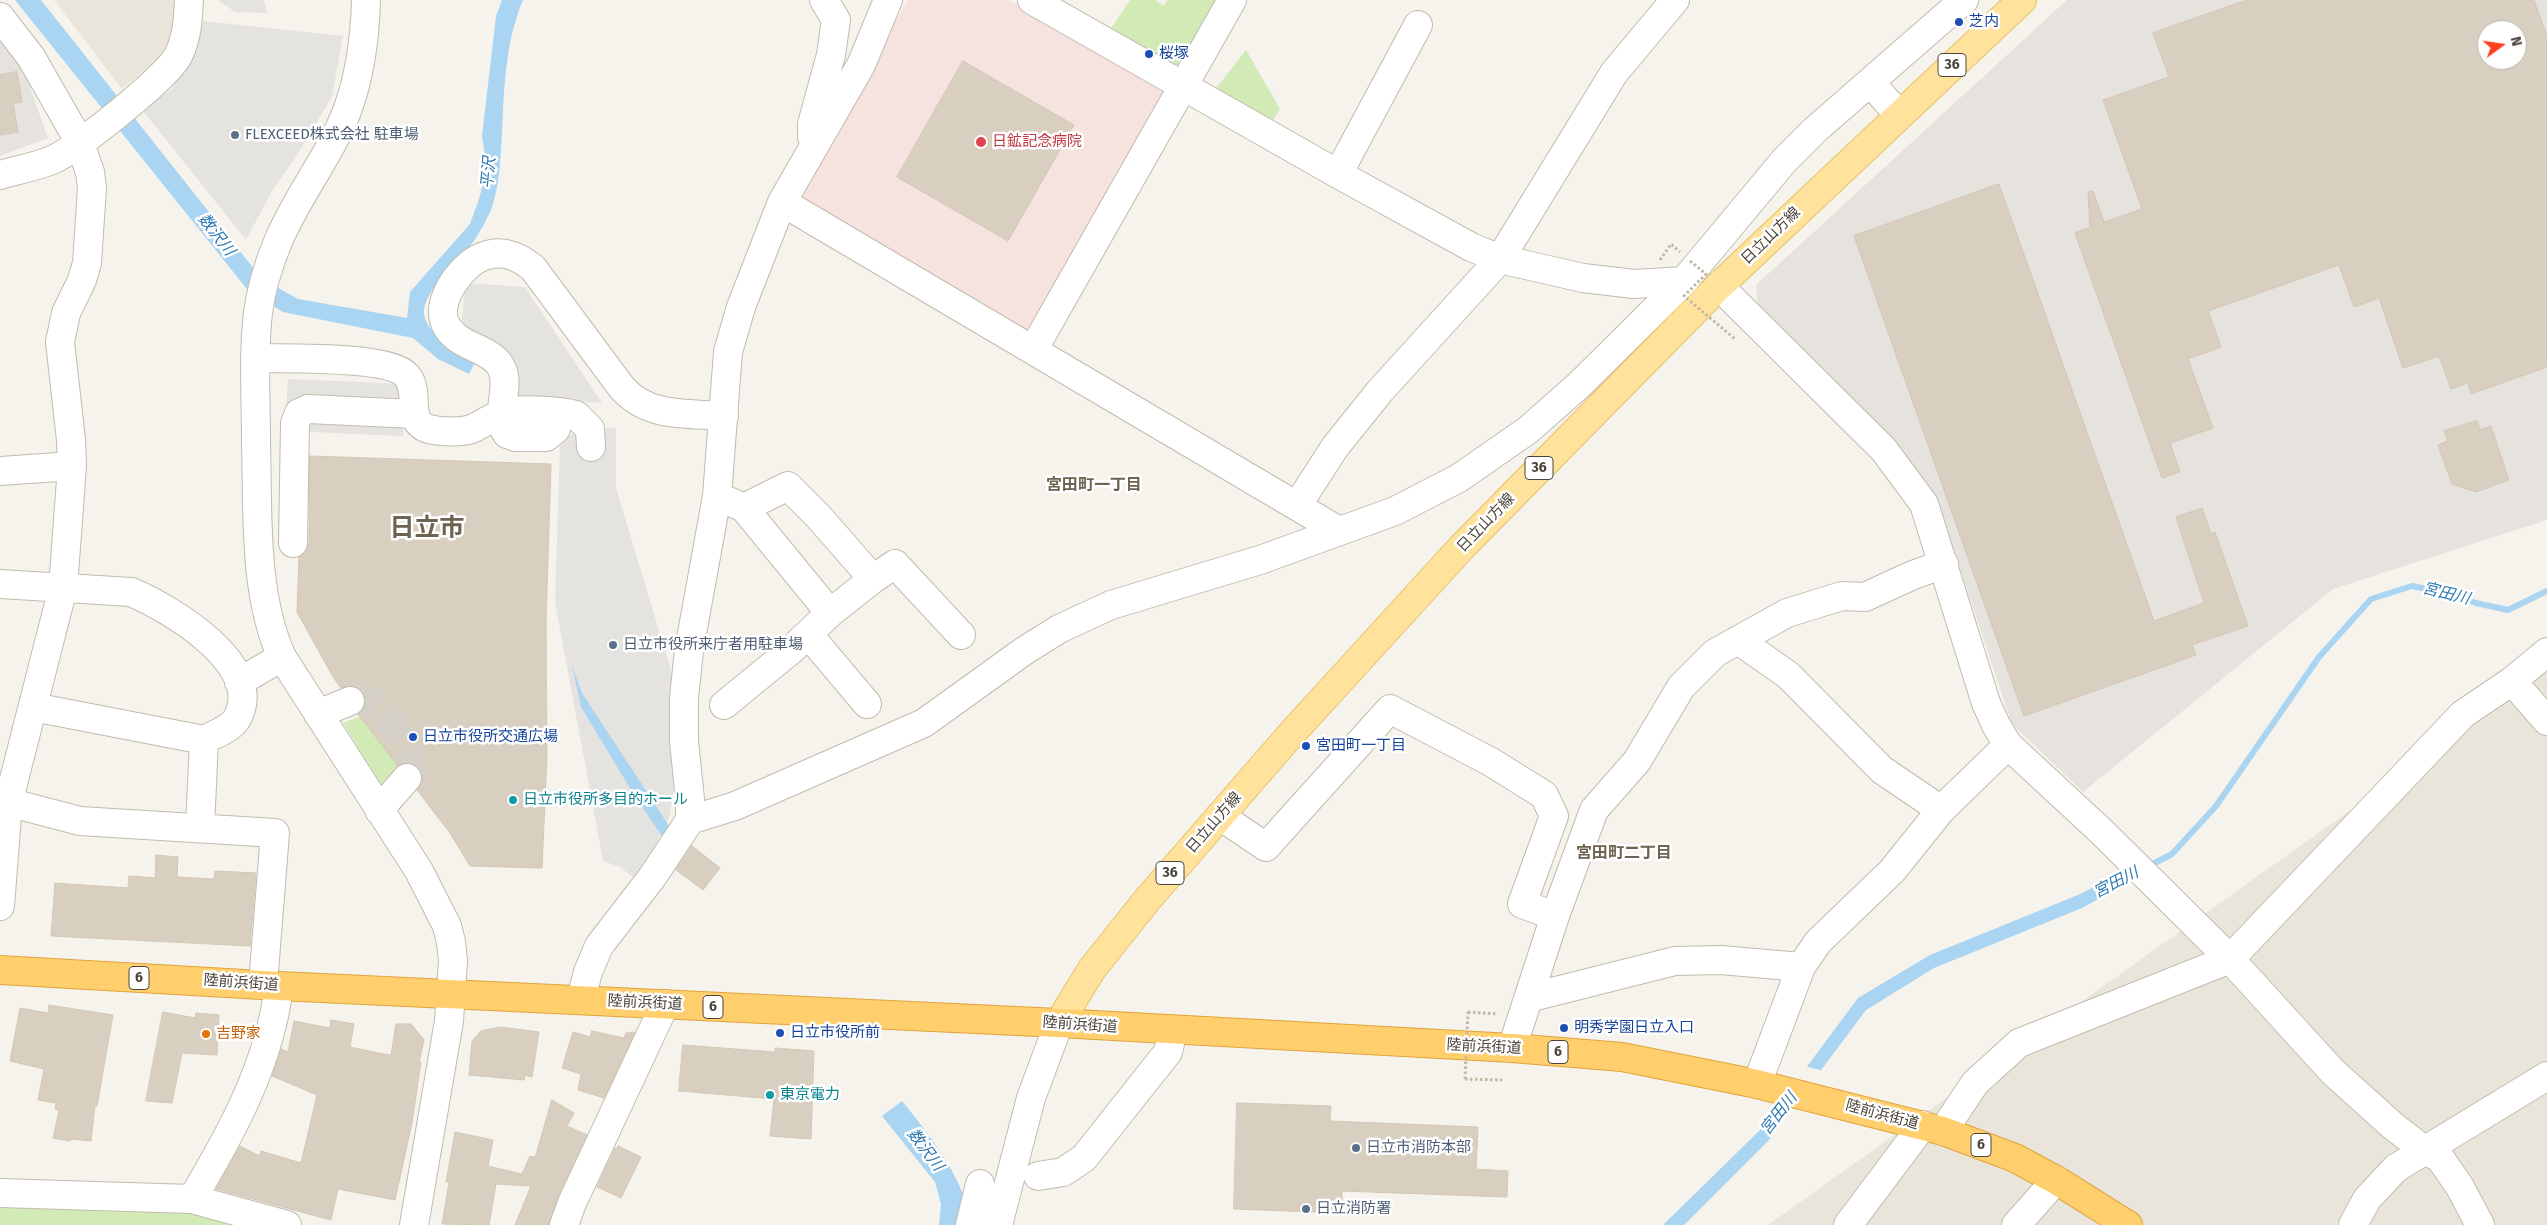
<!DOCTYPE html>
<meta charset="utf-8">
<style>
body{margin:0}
#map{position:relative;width:2547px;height:1225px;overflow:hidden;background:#f6f3ec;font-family:"Fira Sans",sans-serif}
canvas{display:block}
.north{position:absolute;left:2477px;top:20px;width:50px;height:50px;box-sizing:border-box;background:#fff;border:1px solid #b7b4b0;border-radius:50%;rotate:76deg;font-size:14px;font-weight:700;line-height:20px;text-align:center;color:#4b4439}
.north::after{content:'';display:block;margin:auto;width:18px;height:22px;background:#fc3f1d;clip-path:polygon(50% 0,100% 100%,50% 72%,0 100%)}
</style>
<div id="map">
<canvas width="2547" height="1225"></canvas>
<div class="north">N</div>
</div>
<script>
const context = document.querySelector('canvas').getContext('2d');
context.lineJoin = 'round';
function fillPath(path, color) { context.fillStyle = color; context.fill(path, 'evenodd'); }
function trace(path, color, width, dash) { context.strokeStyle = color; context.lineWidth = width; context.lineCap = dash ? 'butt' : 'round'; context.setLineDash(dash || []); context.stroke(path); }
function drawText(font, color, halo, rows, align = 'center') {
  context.font = font + ' "Fira Sans","Noto Sans JP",sans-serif'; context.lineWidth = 5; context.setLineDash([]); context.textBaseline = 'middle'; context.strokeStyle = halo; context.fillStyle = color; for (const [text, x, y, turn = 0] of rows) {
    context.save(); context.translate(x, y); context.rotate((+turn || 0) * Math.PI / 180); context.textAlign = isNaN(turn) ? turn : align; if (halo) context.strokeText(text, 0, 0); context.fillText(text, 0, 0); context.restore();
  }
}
fillPath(new Path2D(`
 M 54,0 L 174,0 L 174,29 L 161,56 L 122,89 Z
 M 2547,670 L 2547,1225 L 1768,1225 Z`), '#eae5da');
fillPath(new Path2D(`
 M 2067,0 L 2547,0 L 2547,520 L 2333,589 L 2083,792 L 2012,724 L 1937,500 L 1758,312 L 1756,285 ZM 2487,30 L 2517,30 L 2517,60 L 2487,60 Z
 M 0,39 L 23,68 L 48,138 L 0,156 Z`), '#e6e2dd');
fillPath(new Path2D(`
 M 908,0 L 1009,0 L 1167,87 L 1030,339 L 792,197 Z`), '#f6e3e0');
fillPath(new Path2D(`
 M 1130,0 L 1155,0 L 1164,6 L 1167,0 L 1223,0 L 1182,72 L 1108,33 Z
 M 1246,50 L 1280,109 L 1272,122 L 1214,91 Z
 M 364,715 L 402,761 L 396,777 L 382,786 L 343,723 Z
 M 0,1206 L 176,1211 L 240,1223 L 240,1225 L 0,1225 Z`), '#d2eab5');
fillPath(new Path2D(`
 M 218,0 L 264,0 L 267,13 L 235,12 Z
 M 203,21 L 343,36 L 332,97 L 295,158 L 272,191 L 246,240 L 143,111 L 171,89 L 191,59 Z
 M 465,283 L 525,287 L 602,403 L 514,397 L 461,330 Z
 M 288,379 L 405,384 L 403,436 L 285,431 Z
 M 578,428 L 616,428 L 616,488 L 676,687 L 669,729 L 676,777 L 669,819 L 637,880 L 620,867 L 603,861 L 555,602 L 560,446 Z`), '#e5e3e0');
fillPath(new Path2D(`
 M 15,0 L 41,0 L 262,279 L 298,299 L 407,318 L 410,292 L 470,224 L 479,199 L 487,169 L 482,136 L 496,16 L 502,0 L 523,0 C 505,43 504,89 502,135 C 500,160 500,185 491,210 C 486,221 478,236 470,246 C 458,260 421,295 424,314 C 428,337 458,351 475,362 L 469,374 L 438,359 L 413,338 L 283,312 L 247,289 Z
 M 572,666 L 582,693 L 671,829 L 663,838 L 633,793 L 581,707 Z
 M 2100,884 L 2106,895 L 2082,908 L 1934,968 L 1866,1010 L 1768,1141 L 1684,1225 L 1663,1225 L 1759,1131 L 1858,998 L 1930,955 L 2078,895 Z
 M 902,1101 C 920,1123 967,1182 966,1210 C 966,1215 963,1220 962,1225 L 939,1225 L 941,1204 L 935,1182 L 882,1116 Z`), '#a9d4f2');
fillPath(new Path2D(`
 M 1804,1066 L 1824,1071 L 1785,1123 L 1765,1118 Z`), '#f6f3ec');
trace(new Path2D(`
 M 2147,867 L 2172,854 L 2216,806 L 2319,657 L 2371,599 L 2412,586 L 2443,592 L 2476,603 L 2508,610 L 2547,591
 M 2096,893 L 2134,874`), '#a9d4f2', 6);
const building = new Path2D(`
 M 2247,0 L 2534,0 L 2547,36 L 2547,367 L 2471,394 L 2468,383 L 2451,389 L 2439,356 L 2403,368 L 2379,298 L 2354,307 L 2339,265 L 2208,311 L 2221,347 L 2188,359 L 2213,428 L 2170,443 L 2180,472 L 2162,478 L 2075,233 L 2090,227 L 2088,192 L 2093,191 L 2104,222 L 2142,209 L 2103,100 L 2169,77 L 2153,33 ZM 2487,30 L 2517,30 L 2517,60 L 2487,60 Z
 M 963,61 L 1074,125 L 1008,241 L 897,177 Z
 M 17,72 L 22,102 L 13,103 L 18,132 L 0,135 L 0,75 Z
 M 1999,184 L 2154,621 L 2204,603 L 2176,517 L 2202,508 L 2211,534 L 2215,532 L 2248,626 L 2192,645 L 2196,655 L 2024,716 L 1854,236 Z
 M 2477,421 L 2480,430 L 2491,426 L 2509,480 L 2476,492 L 2452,484 L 2438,445 L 2448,441 L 2444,431 Z
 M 310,456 L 551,464 L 546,621 L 547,757 L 542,868 L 470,866 L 450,833 L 417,790 L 422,781 L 422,773 L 418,767 L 410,763 L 398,766 L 358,714 L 365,704 L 364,695 L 360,689 L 353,686 L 341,688 L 333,677 L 297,612 L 299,557 L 306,551 L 309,543 Z
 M 692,846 L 720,868 L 703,890 L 676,870 Z
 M 156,855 L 178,857 L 177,877 L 214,879 L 215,871 L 256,873 L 250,946 L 51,936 L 55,883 L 128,888 L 129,876 L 155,878 Z
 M 49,1005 L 113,1015 L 97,1106 L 95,1105 L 91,1141 L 71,1139 L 70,1141 L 53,1138 L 59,1110 L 55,1109 L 56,1103 L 38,1100 L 44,1069 L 10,1061 L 20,1008 L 48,1013 Z
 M 163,1012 L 195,1018 L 196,1013 L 219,1015 L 217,1055 L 182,1053 L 172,1103 L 146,1101 Z
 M 331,1020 L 354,1024 L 350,1047 L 383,1054 L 391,1055 L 396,1024 L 411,1024 L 424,1040 L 419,1062 L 421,1062 L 412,1123 L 395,1200 L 338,1189 L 331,1220 L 216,1189 L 240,1146 L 260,1156 L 261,1151 L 301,1163 L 317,1095 L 272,1076 L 281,1049 L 288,1052 L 294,1021 L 330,1028 Z
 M 501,1027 L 539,1032 L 532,1077 L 525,1075 L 524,1080 L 469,1075 L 472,1041 L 481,1031 Z
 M 592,1031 L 624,1038 L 626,1033 L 635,1032 L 604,1098 L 578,1090 L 581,1074 L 562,1068 L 573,1032 L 590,1037 Z
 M 683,1045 L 775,1052 L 775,1048 L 814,1051 L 811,1139 L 770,1136 L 774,1099 L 679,1091 Z
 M 552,1100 L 574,1113 L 567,1126 L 587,1135 L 558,1196 L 549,1225 L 515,1225 L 531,1186 L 496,1184 L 489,1225 L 442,1224 L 449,1182 L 446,1182 L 455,1132 L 493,1140 L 488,1166 L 522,1174 L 530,1156 L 535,1157 Z
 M 1237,1103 L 1331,1106 L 1330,1121 L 1478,1127 L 1476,1169 L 1508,1171 L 1507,1197 L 1342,1191 L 1342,1213 L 1234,1209 Z
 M 618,1146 L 641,1157 L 621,1198 L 597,1187 L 615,1148 L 617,1149 Z`);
fillPath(building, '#d8cfc1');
trace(building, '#d3c7b4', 1);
trace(new Path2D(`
 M 350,701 L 373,701 L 383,708 L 411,754 L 413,769 L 407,778`), '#d4d0c8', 28, [28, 14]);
const minor = new Path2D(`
 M 366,0 C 365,38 360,76 347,111 C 329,158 296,197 277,244 C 268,266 261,290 258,313 C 253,356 256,399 256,442 C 258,510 253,594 282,657 L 419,871 L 447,926 L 451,942 L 453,961 L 449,1021 L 414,1225
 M 1032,0 L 1338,174 L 1471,247 L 1500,259 L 1583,278 L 1634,284 L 1684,281
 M 0,17 L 31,57 L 79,141 L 90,172 L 92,188 L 87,263 L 82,280 L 66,313 L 60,342 L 71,440 L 72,466 L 63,588 L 8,803 L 0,906
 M 1870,82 L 1899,115
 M 812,137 L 812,124 L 831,55 L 836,20 L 824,0
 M 1338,174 L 1418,25
 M 0,175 C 17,170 35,167 52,160 C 75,151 167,77 178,56 C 187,38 188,20 189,0
 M 782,202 L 1339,531
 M 1719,286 L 1884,450 L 1924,504 L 1986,703 L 1996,725 L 2008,745 L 2103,833 L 2230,959 L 2333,1072 L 2393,1126 L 2424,1150 L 2440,1158 L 2460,1187 L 2480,1225
 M 1033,350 L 1232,0
 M 255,358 C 284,359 390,355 407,376 C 421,392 404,422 429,429 C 440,432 463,433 474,428 C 486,422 498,413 512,411 C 528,409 560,411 576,415 L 590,429 L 591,447
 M 559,413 L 556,429 L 546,437 L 515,437 L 507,434 C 493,415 512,388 501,367 C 491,347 456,348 445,323 C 435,299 464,261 487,255 C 505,250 519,257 533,268 L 622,388 C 649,418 687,413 724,416
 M 0,471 L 72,466
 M 717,496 L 744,508 L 830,613 L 790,651 L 724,705
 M 1297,506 L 1335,447 L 1380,391 L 1500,259 L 1614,73 L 1675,0
 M 744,508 L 788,486 L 818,516 L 873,579 L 830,613
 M 293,543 L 295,423 L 299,413 L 308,409 L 414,414
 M 873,579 L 895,564 L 961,635
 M 0,584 L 131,592 C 170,608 269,667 236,720 C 230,729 213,735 204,740 L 33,707
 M 808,634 L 867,704
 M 1738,640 L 1788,675 L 1882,770 L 1941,810
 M 2512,681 L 2547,721
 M 239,682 L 282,657
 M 318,714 L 350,701
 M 0,800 L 80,821 L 275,833 L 263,984
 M 379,810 L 407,778
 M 1220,816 L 1266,847 L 1390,709 L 1491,762 L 1544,795 L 1554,816 L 1522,904 L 1555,916
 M 690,820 L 735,806 L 924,723 L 1024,651 L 1059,629 L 1111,605 L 1260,560 L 1395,511 L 1459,478 L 1528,430 L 1579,385 L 1684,281 L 1784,161 L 1815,130 L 1964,0
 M 200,828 L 204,740
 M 1528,998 L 1675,961 L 1721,960 L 1801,967
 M 581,999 L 588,972 L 599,946 L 653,876 L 690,820 L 690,799 L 684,741 L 684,698 L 689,650 L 717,496 L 728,352 L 741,307 L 782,202 L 861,65 L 888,0
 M 1512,1048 L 1555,916 L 1594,810 L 1637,761 L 1681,687 L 1715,653 L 1787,613 L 1842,596 L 1865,597 L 1913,575 L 1944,564
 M 1757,1084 L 1801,967 L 1818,942 L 1892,871 L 1941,810 L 2008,745
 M 1943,1131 L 1975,1083 L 2019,1043 L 2230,959 L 2463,714 L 2512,681 L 2547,652
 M 1038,1176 L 1063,1172 L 1084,1158 L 1168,1052 L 1173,1031
 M 0,1193 L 192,1199 L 287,1225
 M 192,1199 C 231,1134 270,1063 279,986
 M 564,1225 L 572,1203 L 665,1004
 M 970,1225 L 980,1184
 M 998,1225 L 1031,1098 L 1059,1023
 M 1848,1225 L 1923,1125
 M 2016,1225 L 2056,1180
 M 2353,1225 L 2367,1199 L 2396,1168 L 2547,1076`);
const major = new Path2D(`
 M 1059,1023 L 1092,969 L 1147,900 L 1293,732 L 1461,548 L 1719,286 L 2022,0`);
const highway = new Path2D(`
 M 0,970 L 279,986 L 1059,1023 L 1512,1048 L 1622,1057 L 1757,1084 L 1943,1131 L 2015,1158 L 2056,1180 L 2128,1225`);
trace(minor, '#c2bbae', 30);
trace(major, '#e6c16a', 30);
trace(highway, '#e0a43c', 30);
trace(new Path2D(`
 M 1660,260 L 1671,244 L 1680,252
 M 1468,1012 L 1498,1014
 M 1465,1079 L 1502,1080`), '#c4b79f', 3, [2.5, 2.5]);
trace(minor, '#fff', 28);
trace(major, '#ffe39c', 28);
trace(highway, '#ffcf6e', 28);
trace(new Path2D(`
 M 1690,261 L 1706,274 L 1684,296 L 1735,339
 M 1465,1079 L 1468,1012`), '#c4b79f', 3, [2.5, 2.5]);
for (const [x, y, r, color] of [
 [1959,22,5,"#1a4fb4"],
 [1149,54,5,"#1a4fb4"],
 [235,135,5,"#5c6f8a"],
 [981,142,6,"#e0444e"],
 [613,645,5,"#5c6f8a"],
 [413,737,5,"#1a4fb4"],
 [1306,746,5,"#1a4fb4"],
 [513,800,5,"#0f9aa8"],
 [1564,1028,5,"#1a4fb4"],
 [780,1033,5,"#1a4fb4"],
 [206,1034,5,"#e8710a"],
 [770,1095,5,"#0f9aa8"],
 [1356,1148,5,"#5c6f8a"],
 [1306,1209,5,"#5c6f8a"]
]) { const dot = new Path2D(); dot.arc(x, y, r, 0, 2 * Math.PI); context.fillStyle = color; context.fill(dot); trace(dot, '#fff', 2); }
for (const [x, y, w] of [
 [1952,65,28],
 [1539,468,28],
 [1170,873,28],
 [139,978,20],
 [713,1007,20],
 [1558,1052,20],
 [1981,1145,20]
]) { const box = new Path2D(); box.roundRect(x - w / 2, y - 11.5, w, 23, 4); context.fillStyle = '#fff'; context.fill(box); trace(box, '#4b4439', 1); }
drawText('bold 14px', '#4b4439', null, [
 ["36",1952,65],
 ["36",1539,468],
 ["36",1170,873],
 ["6",139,978],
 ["6",713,1007],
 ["6",1558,1052],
 ["6",1981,1145]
]);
drawText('15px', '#164399', '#fff', [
 ["芝内",1969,22],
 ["桜塚",1159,54],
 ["日立市役所交通広場",423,737],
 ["宮田町一丁目",1316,746],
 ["明秀学園日立入口",1574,1028],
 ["日立市役所前",790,1033]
], 'left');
drawText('15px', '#4e5e75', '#fff', [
 ["FLEXCEED株式会社 駐車場",245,135],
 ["日立市役所来庁者用駐車場",623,645],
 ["日立市消防本部",1366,1148],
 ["日立消防署",1316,1209]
], 'left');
drawText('15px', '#be3a42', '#fff', [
 ["日鉱記念病院",992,142]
], 'left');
drawText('15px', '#4b4439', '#fff', [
 ["日立山方線",1771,236,-44],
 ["日立山方線",1486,523,-46],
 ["日立山方線",1214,823,-49],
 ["陸前浜街道",241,983,4],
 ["陸前浜街道",645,1003,3],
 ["陸前浜街道",1080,1025,4],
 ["陸前浜街道",1484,1047,3],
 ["陸前浜街道",1882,1115,15]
]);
drawText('15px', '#0d838f', '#fff', [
 ["日立市役所多目的ホール",523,800],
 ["東京電力",780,1095]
], 'left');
drawText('15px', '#c56008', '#fff', [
 ["吉野家",216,1034]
], 'left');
drawText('italic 16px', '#2e7ab2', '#fff', [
 ["平沢",489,173,-85],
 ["数沢川",216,235,52],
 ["宮田川",2446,594,14],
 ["宮田川",2116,883,-27],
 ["宮田川",1779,1114,-52],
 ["数沢川",925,1150,53]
]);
drawText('bold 16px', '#6e6250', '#fff', [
 ["宮田町一丁目",1094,486],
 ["宮田町二丁目",1624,854]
]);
drawText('bold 25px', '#6e6250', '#fff', [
 ["日立市",427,529]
]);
</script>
